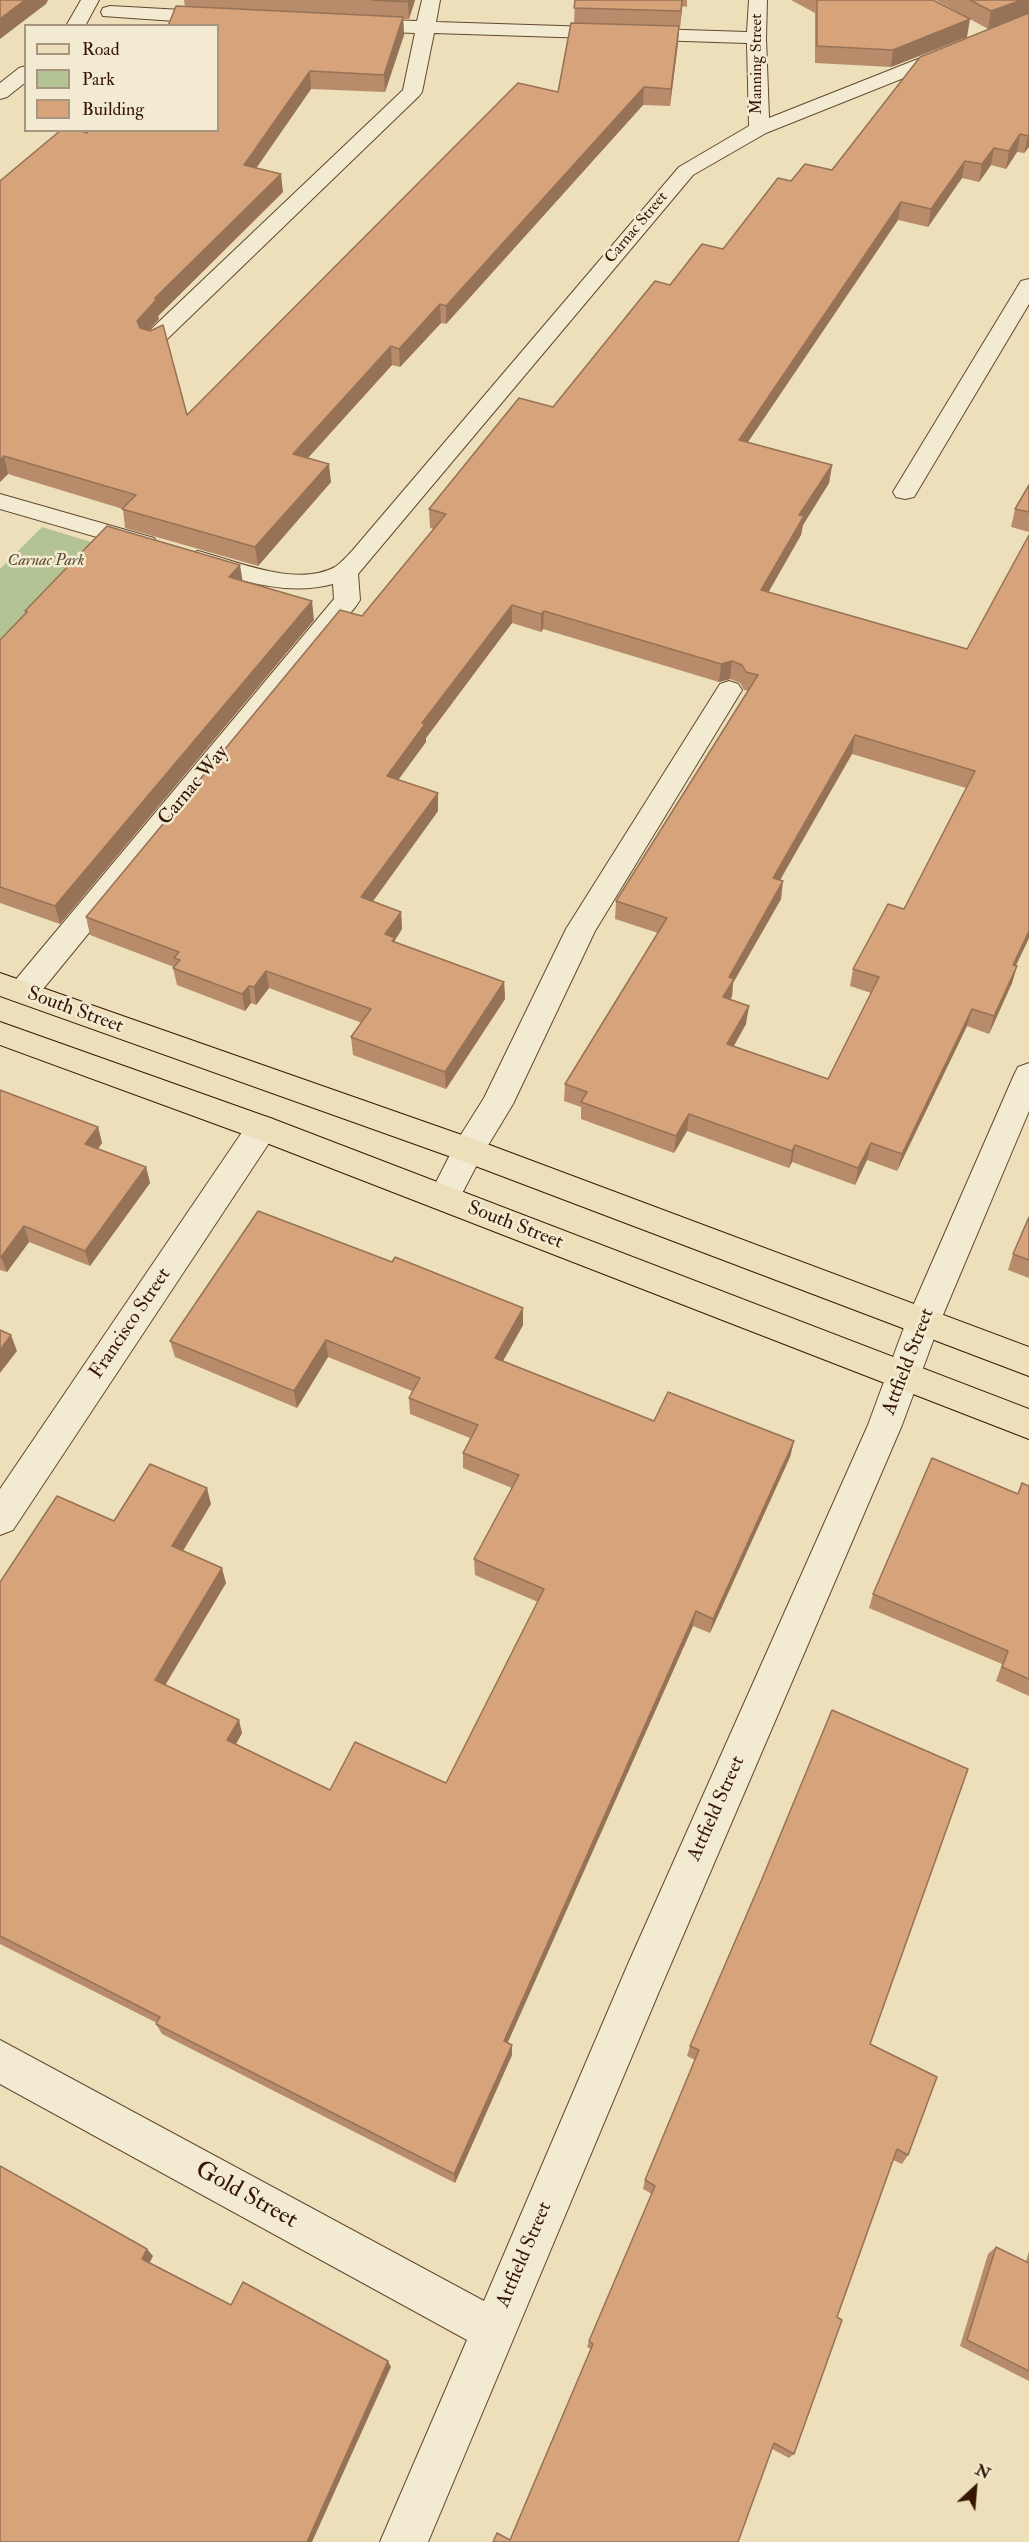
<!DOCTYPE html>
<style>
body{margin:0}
#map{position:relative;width:1029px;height:2542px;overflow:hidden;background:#eddfba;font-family:"IM FELL Double Pica",serif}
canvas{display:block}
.legend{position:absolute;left:24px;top:24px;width:195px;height:108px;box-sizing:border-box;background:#f3ead2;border:2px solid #a7957f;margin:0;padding:8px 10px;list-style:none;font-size:18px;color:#361603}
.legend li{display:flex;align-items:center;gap:12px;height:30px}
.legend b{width:30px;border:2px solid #a7957f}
.north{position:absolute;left:945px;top:2458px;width:60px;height:60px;-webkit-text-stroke:4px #f3ead2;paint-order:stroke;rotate:26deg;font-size:16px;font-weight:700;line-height:24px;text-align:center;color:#361603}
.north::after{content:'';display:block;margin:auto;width:21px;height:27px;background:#361603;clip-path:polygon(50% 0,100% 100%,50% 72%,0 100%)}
</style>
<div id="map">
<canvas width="1029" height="2542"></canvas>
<ul class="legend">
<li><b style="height:8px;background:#eddfba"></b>Road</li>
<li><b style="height:16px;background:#b3c394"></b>Park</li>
<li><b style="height:16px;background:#d6a37b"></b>Building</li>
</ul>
<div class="north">N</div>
</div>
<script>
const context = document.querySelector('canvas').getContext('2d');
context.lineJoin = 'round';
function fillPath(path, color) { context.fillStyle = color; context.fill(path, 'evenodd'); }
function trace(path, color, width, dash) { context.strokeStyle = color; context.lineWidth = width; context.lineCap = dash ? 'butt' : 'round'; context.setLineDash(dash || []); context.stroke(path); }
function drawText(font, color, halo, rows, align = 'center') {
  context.font = font + ' "IM FELL Double Pica",serif'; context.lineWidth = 5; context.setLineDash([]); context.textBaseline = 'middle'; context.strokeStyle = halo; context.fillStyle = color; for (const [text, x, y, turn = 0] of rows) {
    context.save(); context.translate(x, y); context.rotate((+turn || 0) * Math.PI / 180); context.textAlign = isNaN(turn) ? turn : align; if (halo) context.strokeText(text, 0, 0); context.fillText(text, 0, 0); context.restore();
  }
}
fillPath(new Path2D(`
 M 42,527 L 101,545 L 0,651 L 0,569 Z`), '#b3c394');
const minor = new Path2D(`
 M 81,0 L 99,0 L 85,26 L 66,26 Z
 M 422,0 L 440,0 L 436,22 L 747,32 L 749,0 L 767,0 L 766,38 L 769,118 L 1029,15 L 1029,28 L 766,133 L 693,175 L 358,574 L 360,600 L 356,606 L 34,1000 L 23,1003 L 12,1000 L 8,992 L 12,984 L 334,599 L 333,584 C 284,597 236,579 189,564 L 186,559 L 189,554 L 198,551 C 237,561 296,588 335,567 C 341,563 347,556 352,551 L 679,167 L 749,126 L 747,43 L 434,33 L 422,92 L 419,96 L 161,345 L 153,347 L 145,345 L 142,340 L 145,335 L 403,90 L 415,33 L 359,31 L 352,29 L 350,25 L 352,21 L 359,19 L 417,21 Z
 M 110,6 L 218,12 L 225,14 L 227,18 L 225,22 L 218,24 L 103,16 L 101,12 L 103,8 Z
 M 26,66 L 26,82 L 7,97 L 0,99 L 0,83 L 19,68 Z
 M 1029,279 L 1029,304 L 917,492 L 914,497 L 905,499 L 896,497 L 893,492 L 1018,286 L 1021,281 Z
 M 0,494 L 154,538 L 157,543 L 154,548 L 145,551 L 0,509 Z
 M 729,681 L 738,684 L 742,690 L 595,931 L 513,1104 L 481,1157 L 455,1207 L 444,1211 L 433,1207 L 428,1198 L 457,1141 L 484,1098 L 566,929 L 720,684 Z
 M 1029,1063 L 1029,1111 L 940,1322 L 902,1425 L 658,1994 L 428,2542 L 380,2542 L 467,2340 L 0,2084 L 0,2040 L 484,2301 L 628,1964 L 868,1425 L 906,1322 L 1014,1075 L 1018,1067 Z
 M 262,1116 L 273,1119 L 278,1128 L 273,1137 L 13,1530 L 0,1535 L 0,1489 L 251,1119 Z`);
const major = new Path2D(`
 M 0,973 L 479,1141 L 1029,1347 L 1029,1376 L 457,1159 L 0,996 Z
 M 0,1022 L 273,1119 L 1029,1409 L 1029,1439 L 251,1137 L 0,1045 Z`);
trace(minor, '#644831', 2);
trace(major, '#361603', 2);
fillPath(minor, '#f3ead2');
fillPath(major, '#eddfba');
fillPath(new Path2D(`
 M 184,0 L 415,0 L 409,19 L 403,19 L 404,35 L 385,92 L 311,89 L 256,168 L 283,192 L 158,316 L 159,319 L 148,330 L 187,415 L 558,92 L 574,23 L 575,0 L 687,0 L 687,7 L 682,6 L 680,28 L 679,28 L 678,43 L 670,106 L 643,105 L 446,324 L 441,323 L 400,367 L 392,365 L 308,458 L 331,482 L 258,566 L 125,528 L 123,509 L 8,474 L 0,482 L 0,181 L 87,133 L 218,130 L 185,7 Z
 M 791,0 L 933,0 L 967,37 L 891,67 L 815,63 L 815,13 Z
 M 936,0 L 1029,0 L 1029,147 L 1024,153 L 1017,152 L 1006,169 L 991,165 L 979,182 L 962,178 L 928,227 L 898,220 L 748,442 L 832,465 L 829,483 L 803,525 L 801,535 L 768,592 L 967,649 L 1029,535 L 1029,938 L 1016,965 L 1017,966 L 1012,983 L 989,1034 L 967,1026 L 897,1171 L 867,1160 L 855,1185 L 792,1162 L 789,1168 L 687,1131 L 674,1153 L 581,1119 L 581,1107 L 564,1101 L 565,1084 L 658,933 L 615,919 L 616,901 L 748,691 L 744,690 L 740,683 L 730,679 L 719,682 L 543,629 L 541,632 L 512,623 L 426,738 L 426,742 L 398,779 L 438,811 L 373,901 L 401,912 L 402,929 L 395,940 L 395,942 L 504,982 L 505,999 L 446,1089 L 353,1055 L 351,1037 L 362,1023 L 269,988 L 256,1005 L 251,1003 L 245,1011 L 177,985 L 173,968 L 174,967 L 90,935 L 86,917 L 362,616 L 434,529 L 430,528 L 429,509 L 553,407 L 670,285 L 723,249 L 791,181 L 832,170 L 1015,19 L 988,29 ZM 852,754 L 966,788 L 904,909 L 853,969 L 850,986 L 871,993 L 828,1079 L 734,1046 L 746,1024 L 730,1000 L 732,996 L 733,983 L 781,899 L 779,880 Z
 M 1029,485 L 1029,532 L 1011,527 L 1015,509 Z
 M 242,581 L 314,620 L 60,924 L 0,903 L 0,640 L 25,614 L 25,611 Z
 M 0,1090 L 98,1127 L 102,1143 L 98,1149 L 146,1167 L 150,1183 L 90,1266 L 29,1242 L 7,1272 L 0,1270 Z
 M 1029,1217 L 1029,1278 L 1008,1270 L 1013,1254 Z
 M 523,1325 L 503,1361 L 654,1421 L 794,1441 L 790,1457 L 710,1633 L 693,1626 L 507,2043 L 512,2055 L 455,2183 L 162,2034 L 156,2024 L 157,2023 L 0,1944 L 0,1582 L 114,1521 L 211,1504 L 183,1551 L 226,1583 L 165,1684 L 242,1733 L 236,1744 L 330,1790 L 446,1783 L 538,1602 L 475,1575 L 474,1559 L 512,1488 L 463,1468 L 463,1453 L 470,1438 L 410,1414 L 409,1398 L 412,1391 L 328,1357 L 297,1408 L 175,1357 L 170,1341 Z
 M 1029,1486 L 1029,1696 L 996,1681 L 1002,1664 L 869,1608 L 873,1594 Z
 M 870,2044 L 908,2155 L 902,2164 L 893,2160 L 837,2317 L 794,2454 L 789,2458 L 772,2449 L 510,2540 L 591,2349 L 587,2347 L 589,2341 L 652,2194 L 643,2189 L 645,2180 L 695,2060 L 687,2056 L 690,2046 Z
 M 996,2247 L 1026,2262 L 1029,2251 L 1029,2381 L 960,2346 L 988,2254 Z`), '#b88c6a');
fillPath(new Path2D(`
 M 25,0 L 48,0 L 46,4 L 0,39 L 0,19 Z
 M 409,0 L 415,0 L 409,19 L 408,2 Z
 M 682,0 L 683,0 L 680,28 L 681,11 Z
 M 1022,0 L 1029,0 L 1029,14 L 988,29 L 991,11 Z
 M 403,17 L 404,35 L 385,92 L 384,75 Z
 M 970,19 L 967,37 L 891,67 L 893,50 Z
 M 679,26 L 678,43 L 670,106 L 671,89 Z
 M 310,71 L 311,89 L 246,183 L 244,165 Z
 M 644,87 L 643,105 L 446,324 L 446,306 Z
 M 1020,134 L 1017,152 L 1006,169 L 1009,151 Z
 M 1029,134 L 1029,147 L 1024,153 L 1028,136 Z
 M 994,148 L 991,165 L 979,182 L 982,164 Z
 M 965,161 L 962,178 L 928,227 L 931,209 Z
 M 281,174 L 283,192 L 158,316 L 159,319 L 140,339 L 137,321 L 155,298 Z
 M 901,202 L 898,220 L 737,458 L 739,440 Z
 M 440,304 L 441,323 L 400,367 L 399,349 Z
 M 391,346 L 392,365 L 295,472 L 293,454 Z
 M 4,456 L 8,474 L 0,482 L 0,460 Z
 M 329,464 L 331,482 L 258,566 L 255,547 Z
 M 832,465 L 829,483 L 803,525 L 801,535 L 759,609 L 761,590 L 799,515 Z
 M 240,565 L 243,583 L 229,577 Z
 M 312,601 L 314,620 L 60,924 L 55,906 Z
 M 512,605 L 512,623 L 426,738 L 426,742 L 388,794 L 387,776 L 422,723 Z
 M 544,611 L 543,629 L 541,632 L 541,614 Z
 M 732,661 L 730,679 L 719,682 L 721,664 Z
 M 855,735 L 852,754 L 771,896 L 773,878 Z
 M 438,793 L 438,811 L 363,915 L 361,897 Z
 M 783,881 L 781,899 L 733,983 L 732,996 L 721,1015 L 723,997 L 729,977 Z
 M 401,912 L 402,929 L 395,940 L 396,956 L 385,934 Z
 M 1029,931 L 1029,938 L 1008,982 L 1013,965 Z
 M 1017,966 L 1012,983 L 989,1034 L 994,1016 Z
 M 266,971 L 269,988 L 256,1005 L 254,987 Z
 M 504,982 L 505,999 L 446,1089 L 445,1072 Z
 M 249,986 L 251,1003 L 245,1011 L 242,994 Z
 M 749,1006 L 746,1024 L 725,1061 L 727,1044 Z
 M 972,1009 L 967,1026 L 897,1171 L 902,1154 Z
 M 689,1114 L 687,1131 L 674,1153 L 676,1136 Z
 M 98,1127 L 102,1143 L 90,1160 L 85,1144 Z
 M 871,1143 L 867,1160 L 855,1185 L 858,1168 Z
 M 795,1145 L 792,1162 L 789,1168 L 792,1151 Z
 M 146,1167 L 150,1183 L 90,1266 L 85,1251 Z
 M 24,1226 L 29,1242 L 7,1272 L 1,1257 Z
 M 523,1308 L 523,1325 L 495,1375 L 495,1358 Z
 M 11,1335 L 17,1351 L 0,1373 L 0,1350 Z
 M 326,1340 L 328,1357 L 297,1408 L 294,1391 Z
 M 794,1441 L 790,1457 L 710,1633 L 713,1619 Z
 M 207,1488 L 211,1504 L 176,1562 L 172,1546 Z
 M 222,1568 L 226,1583 L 160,1694 L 155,1680 Z
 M 696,1611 L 693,1626 L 504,2051 L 504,2041 Z
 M 239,1720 L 242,1733 L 231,1753 L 227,1740 Z
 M 512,2045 L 512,2055 L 455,2183 L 454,2174 Z
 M 147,2249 L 153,2256 L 148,2266 L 142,2259 Z
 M 388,2361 L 391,2367 L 312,2542 L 307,2542 Z`), '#967256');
const building = new Path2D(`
 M 0,0 L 25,0 L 0,19 Z
 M 372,0 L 409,0 L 408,2 Z
 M 575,0 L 682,0 L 681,11 L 574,8 Z
 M 817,0 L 933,0 L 970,19 L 893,50 L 817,46 Z
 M 970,0 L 1022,0 L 991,11 Z
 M 176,6 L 403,17 L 384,75 L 310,71 L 244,165 L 281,174 L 155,298 L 156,300 L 137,321 L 140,328 L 150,331 L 163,325 L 187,415 L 518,83 L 558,92 L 571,23 L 679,26 L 671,89 L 644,87 L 446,306 L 440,304 L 399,349 L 391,346 L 293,454 L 329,464 L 255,547 L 122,509 L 136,495 L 4,456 L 0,460 L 0,181 L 61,130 L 78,130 L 87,133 L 89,130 L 218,130 L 218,26 L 168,26 Z
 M 1029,13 L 1029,134 L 1028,136 L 1020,134 L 1009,151 L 994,148 L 982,164 L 965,161 L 931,209 L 901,202 L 739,440 L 832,465 L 799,515 L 804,516 L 761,590 L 967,649 L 1029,535 L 1029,931 L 1013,965 L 1017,966 L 994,1016 L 972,1009 L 902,1154 L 871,1143 L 858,1168 L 795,1145 L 792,1151 L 689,1114 L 676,1136 L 581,1102 L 587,1092 L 565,1084 L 667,918 L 616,901 L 758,675 L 746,672 L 742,665 L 732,661 L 721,664 L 544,611 L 541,614 L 512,605 L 422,723 L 425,724 L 387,776 L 438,793 L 361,897 L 401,912 L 385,934 L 395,938 L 392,941 L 504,982 L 445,1072 L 351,1037 L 371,1009 L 266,971 L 254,987 L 249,986 L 242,994 L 173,968 L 180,960 L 174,958 L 179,952 L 86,917 L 340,610 L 362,616 L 446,514 L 429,509 L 519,398 L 553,407 L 655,281 L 670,285 L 702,244 L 723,249 L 778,178 L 791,181 L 805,164 L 832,170 L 920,57 ZM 855,735 L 975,771 L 904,909 L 888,904 L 853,969 L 879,977 L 828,1079 L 727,1044 L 749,1006 L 723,997 L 734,979 L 729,977 L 783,881 L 773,878 Z
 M 1029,485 L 1029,512 L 1015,509 Z
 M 107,526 L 240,565 L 229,577 L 312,601 L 55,906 L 0,887 L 0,640 L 27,612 L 25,611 Z
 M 0,1090 L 98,1127 L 85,1144 L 146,1167 L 85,1251 L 24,1226 L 1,1257 L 0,1256 Z
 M 258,1211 L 392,1262 L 395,1257 L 523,1308 L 495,1358 L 654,1421 L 668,1392 L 794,1441 L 713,1619 L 696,1611 L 504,2041 L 512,2045 L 454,2174 L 156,2024 L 160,2017 L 0,1936 L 0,1582 L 57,1496 L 114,1521 L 150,1464 L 207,1488 L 172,1546 L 222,1568 L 155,1680 L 239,1720 L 227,1740 L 330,1790 L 355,1742 L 446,1783 L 544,1589 L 474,1559 L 519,1475 L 463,1453 L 478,1425 L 409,1398 L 420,1378 L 326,1340 L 294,1391 L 170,1341 Z
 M 1029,1217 L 1029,1260 L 1013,1254 Z
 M 0,1330 L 11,1335 L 0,1350 Z
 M 932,1458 L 1018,1494 L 1022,1483 L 1029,1486 L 1029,1679 L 1002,1667 L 1008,1651 L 873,1594 Z
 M 832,1710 L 968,1769 L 870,2044 L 937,2077 L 908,2155 L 897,2149 L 837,2317 L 842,2320 L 794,2454 L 774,2443 L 738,2542 L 493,2542 L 497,2533 L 510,2540 L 593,2344 L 589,2341 L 655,2186 L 645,2180 L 699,2050 L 690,2046 L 762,1879 Z
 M 0,2166 L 147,2249 L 142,2259 L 231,2305 L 243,2282 L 388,2361 L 307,2542 L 0,2542 Z
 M 996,2247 L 1029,2263 L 1029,2371 L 967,2340 Z`);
fillPath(building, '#d6a37b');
trace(building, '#967256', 1.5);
drawText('16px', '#361603', '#f3ead2', [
 ["Manning Street",758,64,-90],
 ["Carnac Street",637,228,-50]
]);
drawText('italic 16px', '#5c4a2e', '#f3ead2', [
 ["Carnac Park",46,562]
]);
drawText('20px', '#361603', '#f3ead2', [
 ["Carnac Way",194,786,-50],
 ["South Street",75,1011,20],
 ["South Street",515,1226,21],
 ["Francisco Street",131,1324,-56],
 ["Attfield Street",909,1362,-69],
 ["Attfield Street",717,1809,-66],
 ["Attfield Street",525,2255,-67]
]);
drawText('24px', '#361603', '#f3ead2', [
 ["Gold Street",246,2196,29]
]);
</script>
